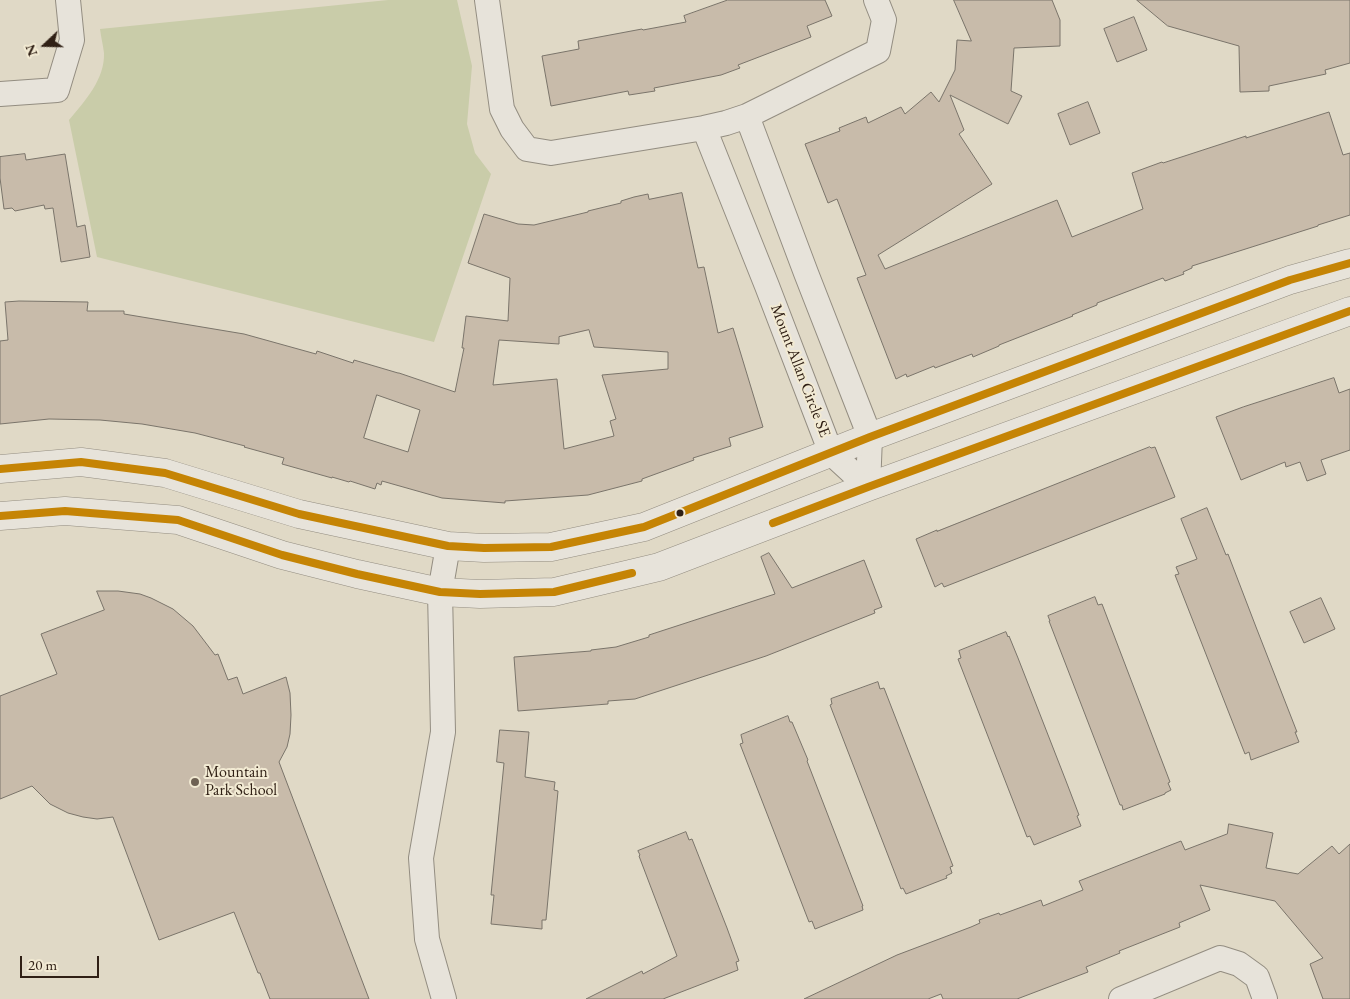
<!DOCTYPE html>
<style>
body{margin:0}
#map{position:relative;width:1350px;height:999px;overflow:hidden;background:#e0d9c6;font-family:"EB Garamond",serif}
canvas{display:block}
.north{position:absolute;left:20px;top:20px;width:50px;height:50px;-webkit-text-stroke:4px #f2ead3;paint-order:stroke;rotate:249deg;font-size:14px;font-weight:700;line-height:20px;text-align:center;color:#302015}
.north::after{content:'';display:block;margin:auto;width:18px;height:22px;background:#302015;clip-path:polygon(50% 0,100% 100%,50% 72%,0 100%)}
.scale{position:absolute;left:20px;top:956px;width:79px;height:22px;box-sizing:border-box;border:2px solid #302015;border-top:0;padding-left:6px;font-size:15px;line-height:18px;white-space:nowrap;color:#302015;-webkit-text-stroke:4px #f2ead3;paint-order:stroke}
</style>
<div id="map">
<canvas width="1350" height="999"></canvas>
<div class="north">N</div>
<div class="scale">20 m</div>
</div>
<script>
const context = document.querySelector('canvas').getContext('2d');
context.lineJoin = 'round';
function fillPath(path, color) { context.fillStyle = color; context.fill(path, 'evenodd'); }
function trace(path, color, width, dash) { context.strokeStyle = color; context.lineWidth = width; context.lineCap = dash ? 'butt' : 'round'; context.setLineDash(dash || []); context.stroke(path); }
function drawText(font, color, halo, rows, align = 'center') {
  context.font = font + ' "EB Garamond",serif'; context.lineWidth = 4; context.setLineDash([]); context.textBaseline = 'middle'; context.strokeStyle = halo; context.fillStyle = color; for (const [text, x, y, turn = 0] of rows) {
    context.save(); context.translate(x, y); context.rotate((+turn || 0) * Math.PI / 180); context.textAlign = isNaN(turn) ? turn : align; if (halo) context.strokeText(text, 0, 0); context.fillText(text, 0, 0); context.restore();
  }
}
fillPath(new Path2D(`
 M 388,0 L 457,0 L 472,66 L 467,124 L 475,153 L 491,174 L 434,342 L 97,257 L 69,120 C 85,101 105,79 104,53 C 103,45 101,37 100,29 Z`), '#c9cca9');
const building = new Path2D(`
 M 728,0 L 825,0 L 832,16 L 807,26 L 811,37 L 738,65 L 740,68 L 721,75 L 654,88 L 655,91 L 629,95 L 628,91 L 551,106 L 542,56 L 579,49 L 578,41 L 642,29 L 643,30 L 686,22 L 684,16 Z
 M 954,0 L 1052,0 L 1060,20 L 1060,46 L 1014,48 L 1011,91 L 1022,96 L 1008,124 L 950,95 L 964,130 L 959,134 L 992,184 L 878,255 L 885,269 L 1057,200 L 1072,237 L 1143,209 L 1132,173 L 1162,162 L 1163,163 L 1246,136 L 1246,138 L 1329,112 L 1343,155 L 1350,153 L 1350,215 L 1318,225 L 1318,226 L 1192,266 L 1192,268 L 1183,272 L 1184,274 L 1165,281 L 1163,278 L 1097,303 L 1097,305 L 1072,315 L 1073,316 L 999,345 L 999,346 L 973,357 L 972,354 L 935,368 L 934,366 L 907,377 L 906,374 L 896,379 L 857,278 L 866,275 L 837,199 L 828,203 L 805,144 L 840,131 L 839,128 L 866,117 L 868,123 L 901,107 L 905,114 L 931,92 L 939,102 L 955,70 L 957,40 L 971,41 Z
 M 1137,0 L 1350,0 L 1350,63 L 1325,70 L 1326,74 L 1269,86 L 1269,91 L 1240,92 L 1239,46 L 1168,26 Z
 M 1134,17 L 1147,50 L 1117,62 L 1104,29 Z
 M 1088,102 L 1100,133 L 1070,145 L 1058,114 Z
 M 25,154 L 26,160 L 65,154 L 77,227 L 85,225 L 90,257 L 61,262 L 53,208 L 45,209 L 44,205 L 15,211 L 12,208 L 4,209 L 0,178 L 0,157 Z
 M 682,193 L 698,268 L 704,267 L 718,333 L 733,328 L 763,427 L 729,438 L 731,446 L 693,458 L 694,460 L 642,479 L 642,481 L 588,495 L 505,501 L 505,503 L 442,498 L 382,481 L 381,485 L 377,483 L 375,489 L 350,481 L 349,482 L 332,477 L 332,478 L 282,464 L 284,458 L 244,447 L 245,446 L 195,433 L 142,424 L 100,420 L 49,419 L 0,424 L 0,341 L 8,340 L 5,302 L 19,301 L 88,302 L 87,311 L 124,311 L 124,314 L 244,334 L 316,354 L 317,351 L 353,363 L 354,360 L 398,373 L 399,373 L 455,392 L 464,348 L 462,348 L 466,316 L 508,321 L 510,278 L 468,263 L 484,214 L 518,224 L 534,225 L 588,212 L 588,211 L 621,203 L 621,201 L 634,197 L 648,194 L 649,199 ZM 589,330 L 594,347 L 668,352 L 668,369 L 602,375 L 616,419 L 610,421 L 614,436 L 564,449 L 557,379 L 493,385 L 499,340 L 559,344 L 559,337 ZM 377,395 L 420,410 L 408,452 L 364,438 Z
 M 1334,378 L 1339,393 L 1350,389 L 1350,450 L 1321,460 L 1326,474 L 1307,481 L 1300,462 L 1286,467 L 1285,462 L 1241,480 L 1216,417 L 1243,407 Z
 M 1150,447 L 1151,448 L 1155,447 L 1175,497 L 944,587 L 942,583 L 935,587 L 916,539 L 937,530 L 937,531 Z
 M 1207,508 L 1226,555 L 1228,554 L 1256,627 L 1297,732 L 1295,732 L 1299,742 L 1251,760 L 1249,752 L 1245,754 L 1175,575 L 1179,574 L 1176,567 L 1197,559 L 1181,519 Z
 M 769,553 L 792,588 L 864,560 L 882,607 L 874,610 L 875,613 L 766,656 L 635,699 L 608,701 L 608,704 L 518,711 L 514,657 L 591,651 L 591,650 L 616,647 L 649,637 L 649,635 L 775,594 L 761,557 Z
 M 97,591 L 118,591 L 140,594 L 151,598 L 173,609 L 193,626 L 215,655 L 218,654 L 228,680 L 237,677 L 243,694 L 286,677 L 290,693 L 291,715 L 290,734 L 287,747 L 279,762 L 369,999 L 270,999 L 260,973 L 258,973 L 234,912 L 159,940 L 113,817 L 97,819 L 83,817 L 68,813 L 50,804 L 32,786 L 0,799 L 0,696 L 57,674 L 41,634 L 104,610 Z
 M 1095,597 L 1098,605 L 1102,604 L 1170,782 L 1168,783 L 1171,790 L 1165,793 L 1165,794 L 1123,810 L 1122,805 L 1120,805 L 1049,621 L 1050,621 L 1048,616 Z
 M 1321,598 L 1335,629 L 1304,643 L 1290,612 Z
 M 1006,632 L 1008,637 L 1009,636 L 1018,658 L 1066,781 L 1079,815 L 1077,816 L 1081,826 L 1034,845 L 1030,836 L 1027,837 L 958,659 L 961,658 L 959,651 Z
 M 878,682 L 880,689 L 884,688 L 953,866 L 950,867 L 952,873 L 946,876 L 947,878 L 906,894 L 903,888 L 901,889 L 830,705 L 832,704 L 831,699 Z
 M 788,716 L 790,722 L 792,722 L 808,760 L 807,761 L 863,906 L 862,906 L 863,910 L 815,929 L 812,921 L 809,922 L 740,744 L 743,743 L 741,735 Z
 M 500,730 L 529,732 L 525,777 L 555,782 L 554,790 L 558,791 L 546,920 L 542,920 L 542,929 L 491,924 L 494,895 L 491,895 L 504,763 L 497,762 Z
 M 1229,824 L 1273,833 L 1266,868 L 1298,874 L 1332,846 L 1339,854 L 1350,844 L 1350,999 L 1323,999 L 1310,964 L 1323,958 L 1275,901 L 1200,885 L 1210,910 L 1179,923 L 1180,927 L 1119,951 L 1120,953 L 1086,967 L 1088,972 L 1017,999 L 943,999 L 941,994 L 928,999 L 804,999 L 897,955 L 971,927 L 980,923 L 979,920 L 999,913 L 1000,915 L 1041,900 L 1043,906 L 1083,890 L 1079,881 L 1181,841 L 1185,850 L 1227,834 Z
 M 686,832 L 689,840 L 692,839 L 727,928 L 739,961 L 736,962 L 738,970 L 663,999 L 586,999 L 642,971 L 643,974 L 677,956 L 639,856 L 640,855 L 638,851 Z`);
fillPath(building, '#c8bbaa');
trace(building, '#7a746a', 1);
const minor = new Path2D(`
 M 487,0 L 502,109 L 512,129 L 527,149 L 551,153 L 704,128 L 726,123 L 747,116 L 878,51 L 884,20 L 876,0
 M 0,94 L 57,90 L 72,40 L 68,0
 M 747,116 L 806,273 L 870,437 L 868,487
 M 704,128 L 767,286 L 831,453 L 868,487
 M 444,999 L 427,939 L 421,858 L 443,732 L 440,592 L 448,546
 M 1121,999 L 1220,958 L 1239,964 L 1257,977 L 1265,999`);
const tertiary = new Path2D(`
 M 0,469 L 81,462 L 165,473 L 299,514 L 448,546 L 484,548 L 551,547 L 644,527 L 870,437 L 1290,280 L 1350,263
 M 0,516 L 65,511 L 178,520 L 282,555 L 357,574 L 440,592 L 480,594 L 554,592 L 659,567 L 868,487 L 1350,311`);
trace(minor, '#938d81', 26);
trace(tertiary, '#938d81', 29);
trace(minor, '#e7e3da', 24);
trace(tertiary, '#e7e3da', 28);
trace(new Path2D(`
 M 0,469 L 81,462 L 165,473 L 299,514 L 448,546 L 484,548 L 551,547 L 644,527 L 870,437 L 1290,280 L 1350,263
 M 0,516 L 65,511 L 178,520 L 282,555 L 357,574 L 440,592 L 480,594 L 554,592 L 632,573
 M 773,523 L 868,487 L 1350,311`), '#c58405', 8);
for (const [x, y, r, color] of [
 [680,513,4.5,"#302015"],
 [195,782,5,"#6e6153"]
]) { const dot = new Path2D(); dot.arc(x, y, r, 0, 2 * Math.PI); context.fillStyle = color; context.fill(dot); trace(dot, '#f2ead3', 2); }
drawText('16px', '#302015', '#f2ead3', [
 ["Mount Allan Circle SE",800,371,69]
]);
drawText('16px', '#302015', '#f2ead3', [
 ["Mountain",205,773],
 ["Park School",205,791]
], 'left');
</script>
